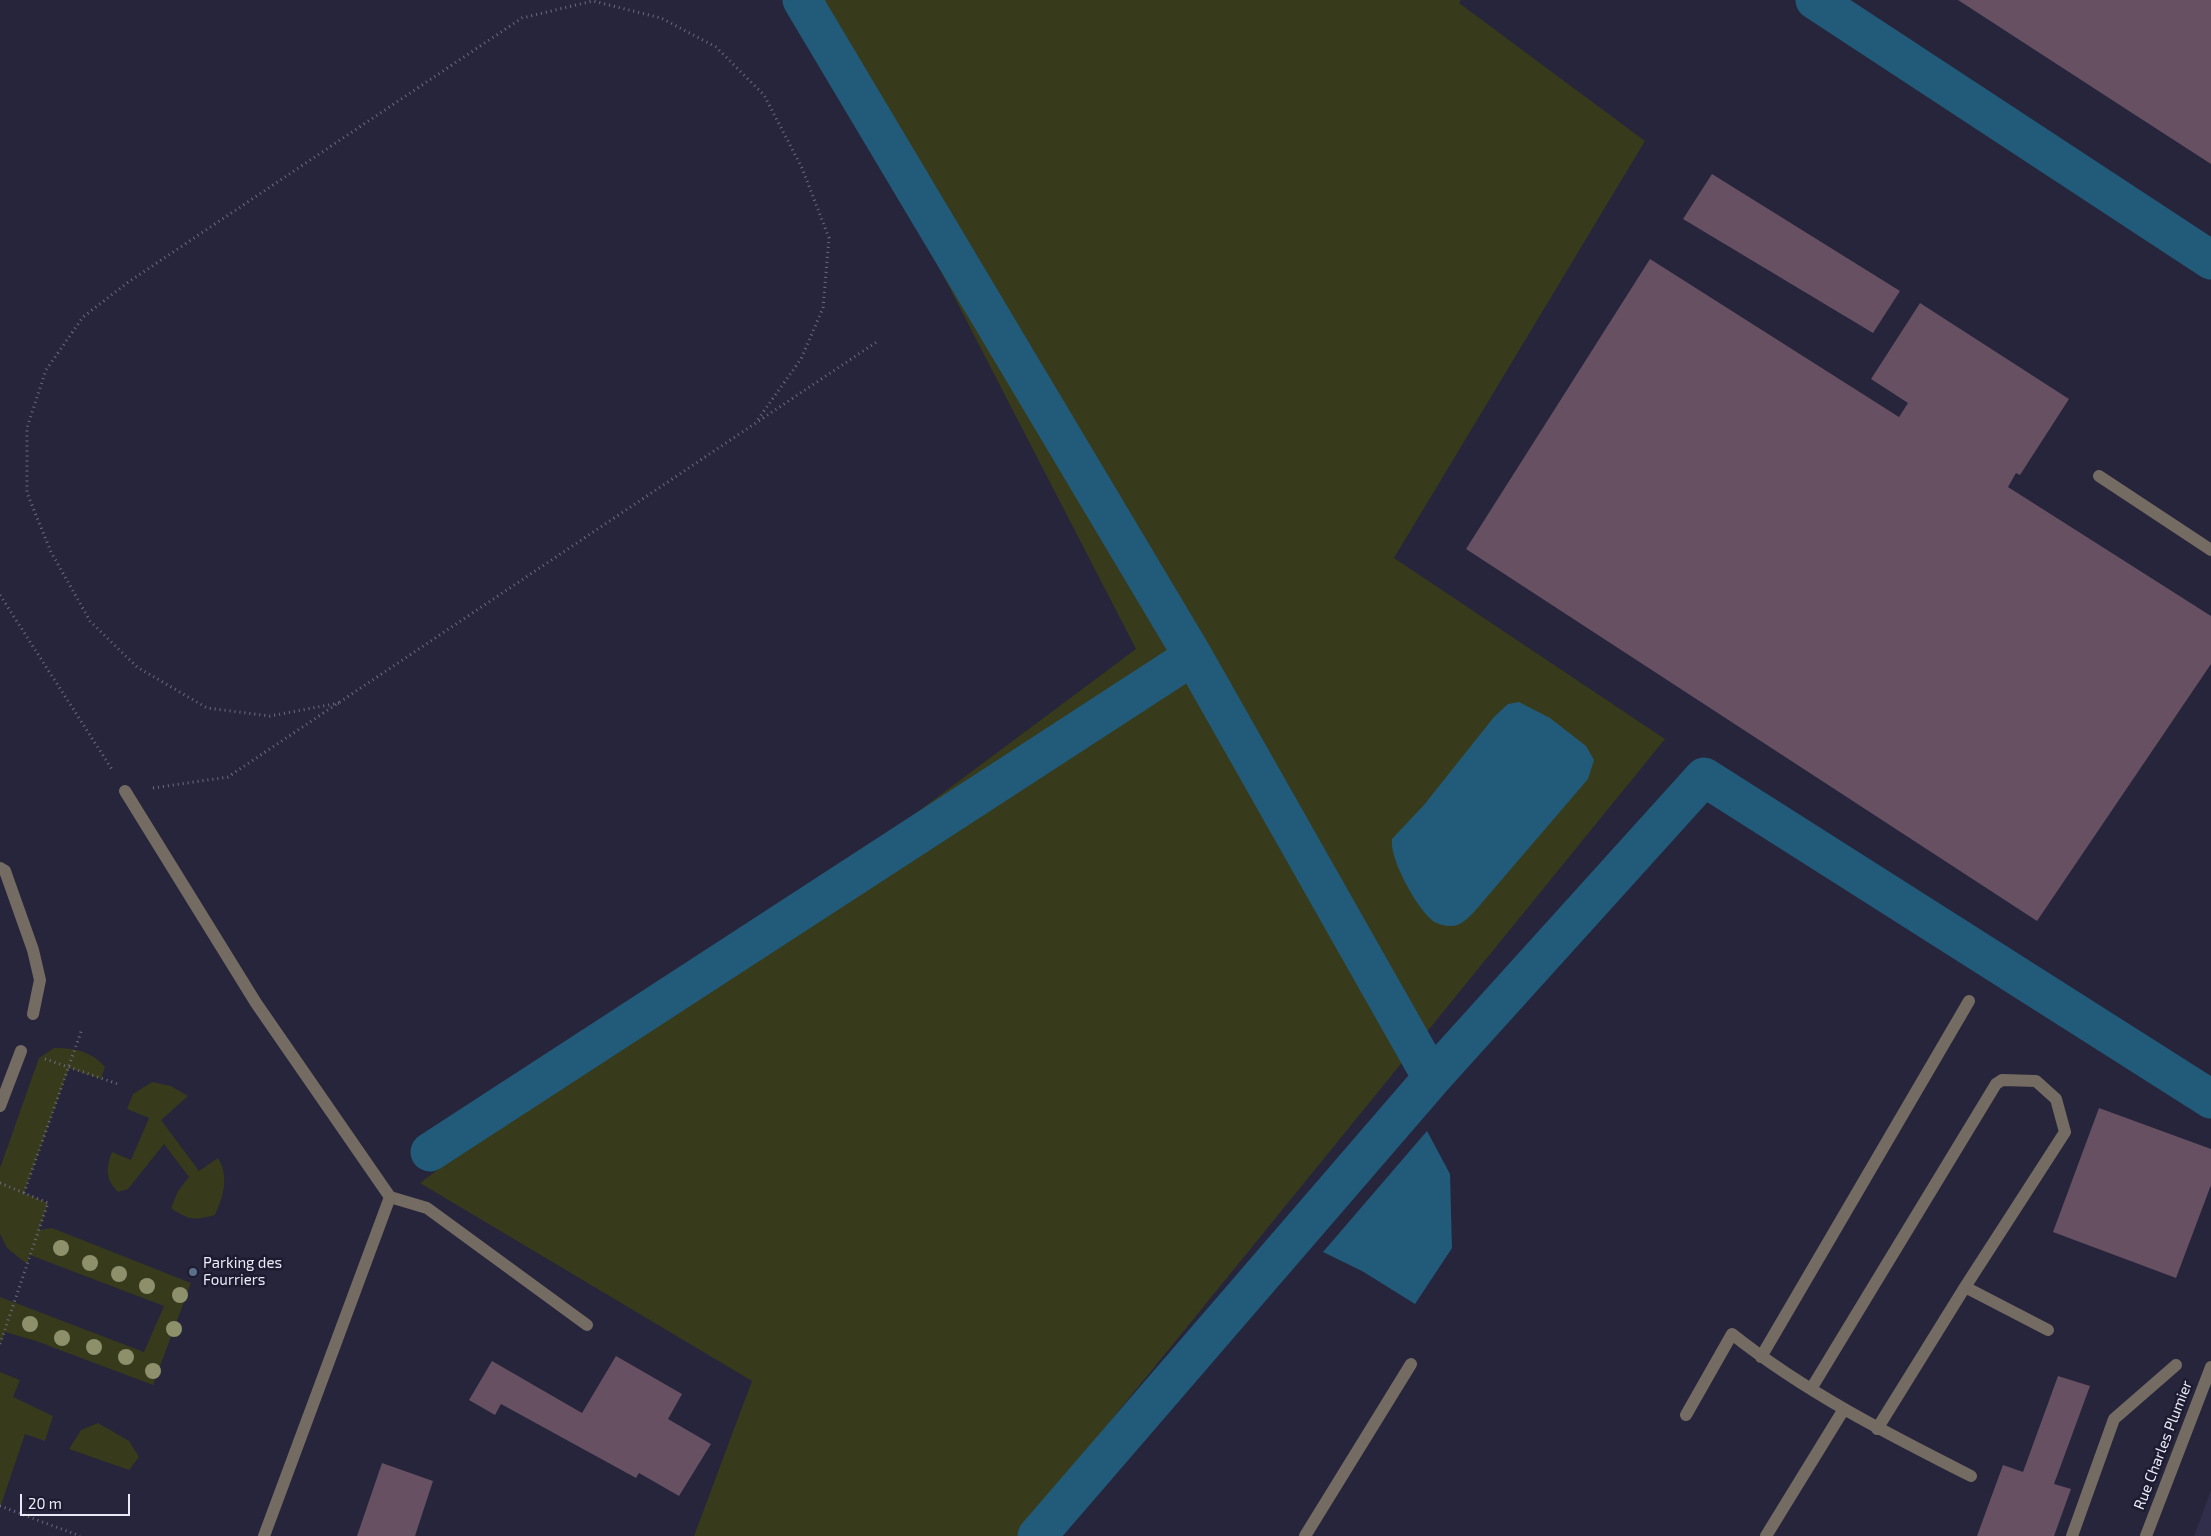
<!DOCTYPE html>
<style>
body{margin:0}
#map{position:relative;width:2211px;height:1536px;overflow:hidden;background:#26253b;font-family:"Exo 2",sans-serif}
canvas{display:block}
.scale{position:absolute;left:20px;top:1494px;width:110px;height:22px;box-sizing:border-box;border:2px solid #e9e9f8;border-top:0;padding-left:6px;font-size:15px;line-height:18px;white-space:nowrap;color:#e9e9f8;-webkit-text-stroke:4px #1d1b30;paint-order:stroke}
</style>
<div id="map">
<canvas width="2211" height="1536"></canvas>
<div class="scale">20 m</div>
</div>
<script>
const context = document.querySelector('canvas').getContext('2d');
context.lineJoin = 'round';
function fillPath(path, color) { context.fillStyle = color; context.fill(path, 'evenodd'); }
function trace(path, color, width, dash) { context.strokeStyle = color; context.lineWidth = width; context.lineCap = dash ? 'butt' : 'round'; context.setLineDash(dash || []); context.stroke(path); }
function drawText(font, color, halo, rows, align = 'center') {
  context.font = font + ' "Exo 2",sans-serif'; context.lineWidth = 5; context.setLineDash([]); context.textBaseline = 'middle'; context.strokeStyle = halo; context.fillStyle = color; for (const [text, x, y, turn = 0] of rows) {
    context.save(); context.translate(x, y); context.rotate((+turn || 0) * Math.PI / 180); context.textAlign = isNaN(turn) ? turn : align; if (halo) context.strokeText(text, 0, 0); context.fillText(text, 0, 0); context.restore();
  }
}
fillPath(new Path2D(`
 M 2211,1490 L 2211,1536 L 2194,1536 Z`), '#302e4a');
fillPath(new Path2D(`
 M 801,0 L 1461,0 L 1459,3 L 1645,141 L 1394,558 L 1665,739 L 1017,1536 L 694,1536 L 752,1381 L 420,1183 L 1136,649 Z
 M 54,1048 C 75,1048 91,1051 105,1067 L 101,1079 L 69,1068 L 24,1193 L 48,1203 L 39,1230 L 52,1228 L 191,1283 L 153,1385 L 36,1341 L 5,1332 L 0,1344 L 0,1297 L 144,1352 L 164,1306 L 30,1255 L 27,1264 L 7,1248 L 0,1234 L 0,1168 L 39,1058 Z
 M 152,1082 L 171,1086 L 188,1096 L 161,1120 L 199,1171 L 218,1158 C 229,1177 224,1195 215,1215 C 194,1220 190,1221 171,1208 L 178,1191 L 189,1177 L 164,1144 L 128,1189 L 118,1192 C 105,1179 106,1168 112,1152 L 131,1160 L 149,1118 L 127,1109 L 133,1094 Z
 M 0,1372 L 20,1380 L 13,1397 L 53,1416 L 45,1441 L 25,1434 L 0,1508 Z
 M 98,1423 L 129,1441 L 139,1457 L 129,1470 L 69,1449 L 81,1430 Z`), '#383a1c');
fillPath(new Path2D(`
 M 1519,702 L 1550,718 L 1586,746 L 1594,760 L 1588,779 L 1474,912 C 1468,918 1461,926 1451,926 C 1446,926 1437,924 1433,921 C 1417,909 1389,858 1392,839 L 1424,805 L 1494,717 L 1508,704 Z
 M 1427,1131 L 1450,1174 L 1452,1248 L 1415,1304 L 1362,1271 L 1323,1252 Z`), '#215b79');
trace(new Path2D(`
 M 1815,0 L 2211,260
 M 1193,656 L 1432,1078
 M 430,1152 L 1193,656 L 802,0
 M 1037,1536 L 1432,1078 L 1704,777 L 2211,1099`), '#215b79', 39);
fillPath(new Path2D(`
 M 1958,0 L 2211,0 L 2211,164 L 2129,111 Z
 M 1712,174 L 1900,291 L 1873,333 L 1683,219 Z
 M 1650,259 L 1899,417 L 1908,403 L 1871,379 L 1920,303 L 2069,399 L 2020,475 L 2016,473 L 2008,487 L 2211,616 L 2211,664 L 2037,921 L 1466,549 Z
 M 2099,1108 L 2211,1149 L 2211,1185 L 2176,1278 L 2053,1232 Z
 M 616,1356 L 682,1394 L 668,1419 L 711,1444 L 679,1496 L 639,1473 L 636,1478 L 501,1404 L 495,1415 L 469,1400 L 492,1361 L 582,1413 Z
 M 2058,1376 L 2090,1386 L 2054,1484 L 2071,1489 L 2054,1536 L 1977,1536 L 2003,1465 L 2023,1472 Z
 M 382,1463 L 433,1481 L 415,1536 L 357,1536 Z`), '#665061');
trace(new Path2D(`
 M 0,595 L 113,771
 M 339,703 L 270,716 L 207,708 L 137,667 L 90,621 L 51,552 L 27,493 L 27,428 L 46,370 L 83,317 L 127,283 L 522,18 L 593,1 L 661,18 L 716,47 L 764,95 L 802,168 L 829,238 L 823,308 L 801,359 L 756,422
 M 153,788 L 228,777 L 878,341
 M 45,1059 L 118,1084
 M 0,1183 L 48,1203 L 0,1344
 M 24,1193 L 82,1029
 M 0,1506 L 80,1536`), '#6d6c80', 3, [1, 4]);
trace(new Path2D(`
 M 2099,476 L 2211,550
 M 125,791 L 256,1003 L 390,1197 L 427,1208 L 587,1325
 M 0,868 L 5,871 L 33,950 L 40,980 L 33,1014
 M 1965,1287 L 2048,1330
 M 1761,1357 L 1969,1001
 M 1811,1389 L 1996,1084 L 2002,1080 L 2036,1081 L 2056,1099 L 2065,1132 L 1965,1287 L 1877,1429
 M 1686,1415 L 1732,1334 C 1805,1392 1888,1434 1971,1476
 M 1305,1536 L 1411,1364
 M 1766,1536 L 1844,1409
 M 2072,1536 L 2114,1419 L 2176,1365`), '#746b62', 12);
trace(new Path2D(`
 M 0,1106 L 21,1051
 M 264,1536 L 390,1197
 M 2146,1536 L 2211,1367`), '#746b62', 12);
context.fillStyle = '#8d906b';
for (const [x, y] of [
 [61,1248],
 [90,1263],
 [119,1274],
 [147,1286],
 [180,1295],
 [30,1324],
 [174,1329],
 [62,1338],
 [94,1347],
 [126,1357],
 [153,1371]
]) { context.beginPath(); context.arc(x, y, 8, 0, 2 * Math.PI); context.fill(); }
for (const [x, y, r, color] of [
 [193,1272,5,"#5c6f8a"]
]) { const dot = new Path2D(); dot.arc(x, y, r, 0, 2 * Math.PI); context.fillStyle = color; context.fill(dot); trace(dot, '#1d1b30', 2); }
drawText('15px', '#e9e9f8', '#1d1b30', [
 ["Parking des",203,1263],
 ["Fourriers",203,1280]
], 'left');
drawText('15px', '#e9e9f8', '#1d1b30', [
 ["Rue Charles Plumier",2163,1445,-69]
]);
</script>
